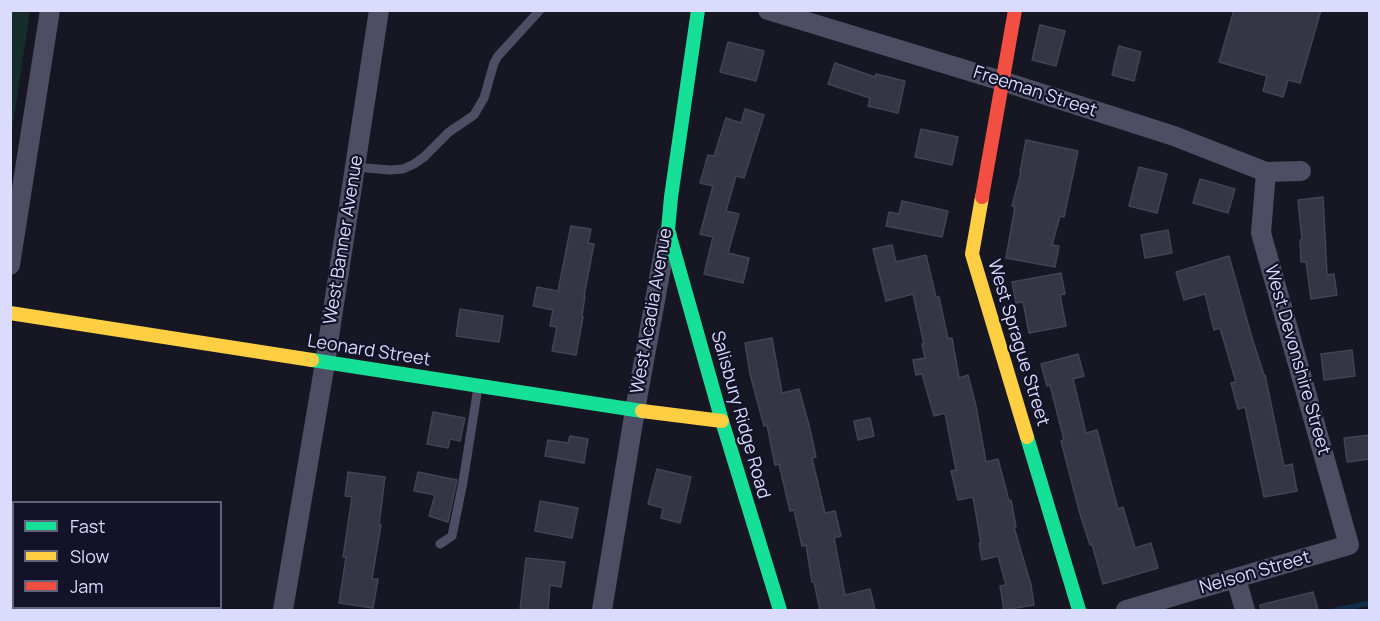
<!DOCTYPE html>
<style>
body{margin:0}
#map{position:relative;width:1380px;height:621px;overflow:hidden;background:#171723;font-family:Manrope,sans-serif}
canvas{display:block}
.frame{position:absolute;inset:0;border:12px solid #dadbfd;pointer-events:none}
.legend{position:absolute;left:12px;top:501px;width:210px;height:108px;box-sizing:border-box;background:#121228;border:2px solid #62627d;margin:0;padding:8px 10px;list-style:none;font-size:18px;color:#dadbfd}
.legend li{display:flex;align-items:center;gap:12px;height:30px}
.legend b{width:30px;border:2px solid #62627d}
</style>
<div id="map">
<canvas width="1380" height="621"></canvas>
<div class="frame"></div>
<ul class="legend">
<li><b style="height:8px;background:#16e098"></b>Fast</li>
<li><b style="height:8px;background:#ffcf43"></b>Slow</li>
<li><b style="height:8px;background:#f24e42"></b>Jam</li>
</ul>
</div>
<script>
const context = document.querySelector('canvas').getContext('2d');
context.lineJoin = 'round';
function fillPath(path, color) { context.fillStyle = color; context.fill(path, 'evenodd'); }
function trace(path, color, width, dash) { context.strokeStyle = color; context.lineWidth = width; context.lineCap = dash ? 'butt' : 'round'; context.setLineDash(dash || []); context.stroke(path); }
function drawText(font, color, halo, rows, align = 'center') {
  context.font = font + ' Manrope,sans-serif'; context.lineWidth = 4.5; context.setLineDash([]); context.textBaseline = 'middle'; context.strokeStyle = halo; context.fillStyle = color; for (const [text, x, y, turn = 0] of rows) {
    context.save(); context.translate(x, y); context.rotate((+turn || 0) * Math.PI / 180); context.textAlign = isNaN(turn) ? turn : align; if (halo) context.strokeText(text, 0, 0); context.fillText(text, 0, 0); context.restore();
  }
}
fillPath(new Path2D(`
 M 11,10 L 30,11 L 11,137 L 10,11 Z`), '#152d2b');
trace(new Path2D(`
 M 1336,610 L 1370,603`), '#122d47', 5);
const building = new Path2D(`
 M 1234,10 L 1321,10 L 1300,83 L 1288,80 L 1283,97 L 1263,91 L 1267,76 L 1219,62 Z
 M 1040,25 L 1065,31 L 1056,66 L 1032,60 Z
 M 728,42 L 764,51 L 756,81 L 720,72 Z
 M 1119,46 L 1141,52 L 1134,81 L 1112,75 Z
 M 835,63 L 875,77 L 876,74 L 905,81 L 898,113 L 868,106 L 870,98 L 828,84 Z
 M 745,109 L 764,115 L 744,178 L 736,176 L 726,211 L 739,214 L 728,253 L 749,258 L 743,283 L 704,274 L 713,237 L 700,234 L 713,186 L 700,183 L 708,155 L 714,156 L 726,118 L 741,123 Z
 M 921,129 L 958,137 L 952,165 L 915,157 Z
 M 1026,140 L 1078,151 L 1064,217 L 1060,216 L 1052,245 L 1059,246 L 1055,267 L 1006,258 L 1015,207 L 1012,206 L 1021,172 L 1020,172 Z
 M 1139,167 L 1167,174 L 1157,213 L 1129,206 Z
 M 1200,179 L 1235,189 L 1228,213 L 1193,203 Z
 M 1323,197 L 1327,275 L 1334,274 L 1337,295 L 1311,299 L 1306,262 L 1301,262 L 1300,240 L 1302,240 L 1298,200 Z
 M 902,201 L 948,211 L 942,237 L 886,226 L 889,212 L 899,214 Z
 M 571,226 L 591,229 L 588,243 L 594,244 L 584,296 L 585,296 L 582,316 L 583,317 L 576,355 L 552,351 L 557,327 L 550,326 L 553,310 L 533,306 L 537,287 L 558,291 Z
 M 1168,230 L 1172,253 L 1145,258 L 1141,235 Z
 M 892,245 L 896,262 L 926,255 L 936,297 L 939,297 L 948,339 L 952,338 L 959,378 L 968,375 L 976,406 L 986,462 L 998,459 L 1009,501 L 1011,500 L 1016,527 L 1014,527 L 1031,585 L 1034,605 L 1004,610 L 1000,586 L 1006,585 L 998,556 L 982,560 L 979,543 L 981,543 L 973,497 L 958,500 L 951,471 L 956,470 L 945,413 L 934,416 L 922,374 L 916,375 L 913,360 L 925,358 L 922,344 L 924,344 L 913,294 L 886,301 L 873,249 Z
 M 1229,256 L 1252,338 L 1264,375 L 1265,375 L 1284,466 L 1292,464 L 1297,491 L 1264,497 L 1245,407 L 1238,409 L 1231,383 L 1236,382 L 1220,328 L 1214,330 L 1205,294 L 1184,300 L 1176,272 Z
 M 1061,273 L 1065,294 L 1060,295 L 1066,326 L 1029,333 L 1023,302 L 1016,303 L 1012,282 Z
 M 460,309 L 503,316 L 499,342 L 456,336 Z
 M 772,338 L 782,393 L 799,389 L 810,429 L 816,457 L 812,458 L 825,513 L 835,511 L 841,536 L 834,538 L 845,595 L 870,589 L 875,610 L 820,610 L 814,582 L 812,582 L 806,545 L 802,546 L 794,510 L 790,511 L 779,464 L 775,465 L 767,425 L 764,426 L 750,374 L 745,343 Z
 M 1352,350 L 1355,376 L 1324,380 L 1321,354 Z
 M 1078,354 L 1084,376 L 1073,379 L 1086,433 L 1097,430 L 1118,509 L 1123,507 L 1135,548 L 1151,543 L 1158,568 L 1103,584 L 1092,544 L 1090,545 L 1080,514 L 1061,441 L 1064,440 L 1050,385 L 1047,386 L 1041,364 Z
 M 433,412 L 465,418 L 460,441 L 450,439 L 448,448 L 427,444 Z
 M 870,418 L 874,436 L 858,440 L 854,421 Z
 M 1370,435 L 1370,459 L 1347,462 L 1344,438 Z
 M 570,436 L 588,439 L 584,463 L 545,456 L 548,440 L 568,443 Z
 M 657,469 L 691,477 L 680,523 L 661,518 L 663,508 L 648,504 Z
 M 348,472 L 385,477 L 379,525 L 381,525 L 372,579 L 378,579 L 373,608 L 339,603 L 346,557 L 343,557 L 352,497 L 345,496 Z
 M 418,472 L 457,480 L 448,522 L 429,516 L 435,495 L 414,491 Z
 M 540,501 L 578,508 L 572,538 L 535,531 Z
 M 526,558 L 565,562 L 561,587 L 550,585 L 548,610 L 520,610 Z
 M 1313,592 L 1318,610 L 1261,610 L 1260,605 Z`);
fillPath(building, '#353544');
trace(building, '#434256', 1.5);
trace(new Path2D(`
 M 355,167 L 390,170 L 403,169 L 414,164 L 424,157 L 449,132 L 474,115 L 484,98 L 494,63 L 498,56 L 540,10
 M 440,544 L 452,536 L 463,482 L 478,387`), '#4d4e63', 9);
trace(new Path2D(`
 M 768,10 L 1002,81 L 1174,136 L 1266,172 L 1301,171
 M 10,265 L 50,10
 M 1236,579 L 1245,610
 M 283,610 L 325,363 L 379,10
 M 602,610 L 635,410 L 667,235
 M 1126,610 L 1349,545 L 1261,233 L 1266,172`), '#4d4e63', 20);
trace(new Path2D(`
 M 698,10 L 671,197 L 668,230 L 722,421 L 780,610
 M 312,360 L 642,411
 M 1027,437 L 1079,610`), '#16e098', 14);
trace(new Path2D(`
 M 982,197 L 972,254 L 1027,437
 M 10,313 L 312,360
 M 642,411 L 722,421`), '#ffcf43', 14);
trace(new Path2D(`
 M 982,197 L 1015,10`), '#f24e42', 14);
drawText('18px', '#dadbfd', '#121228', [
 ["Freeman Street",1035,92,18],
 ["West Banner Avenue",344,240,-81],
 ["West Acadia Avenue",652,311,-80],
 ["West Sprague Street",1018,343,73],
 ["Leonard Street",369,351,9],
 ["West Devonshire Street",1297,360,74],
 ["Salisbury Ridge Road",740,415,74],
 ["Nelson Street",1255,573,-16]
]);
</script>
